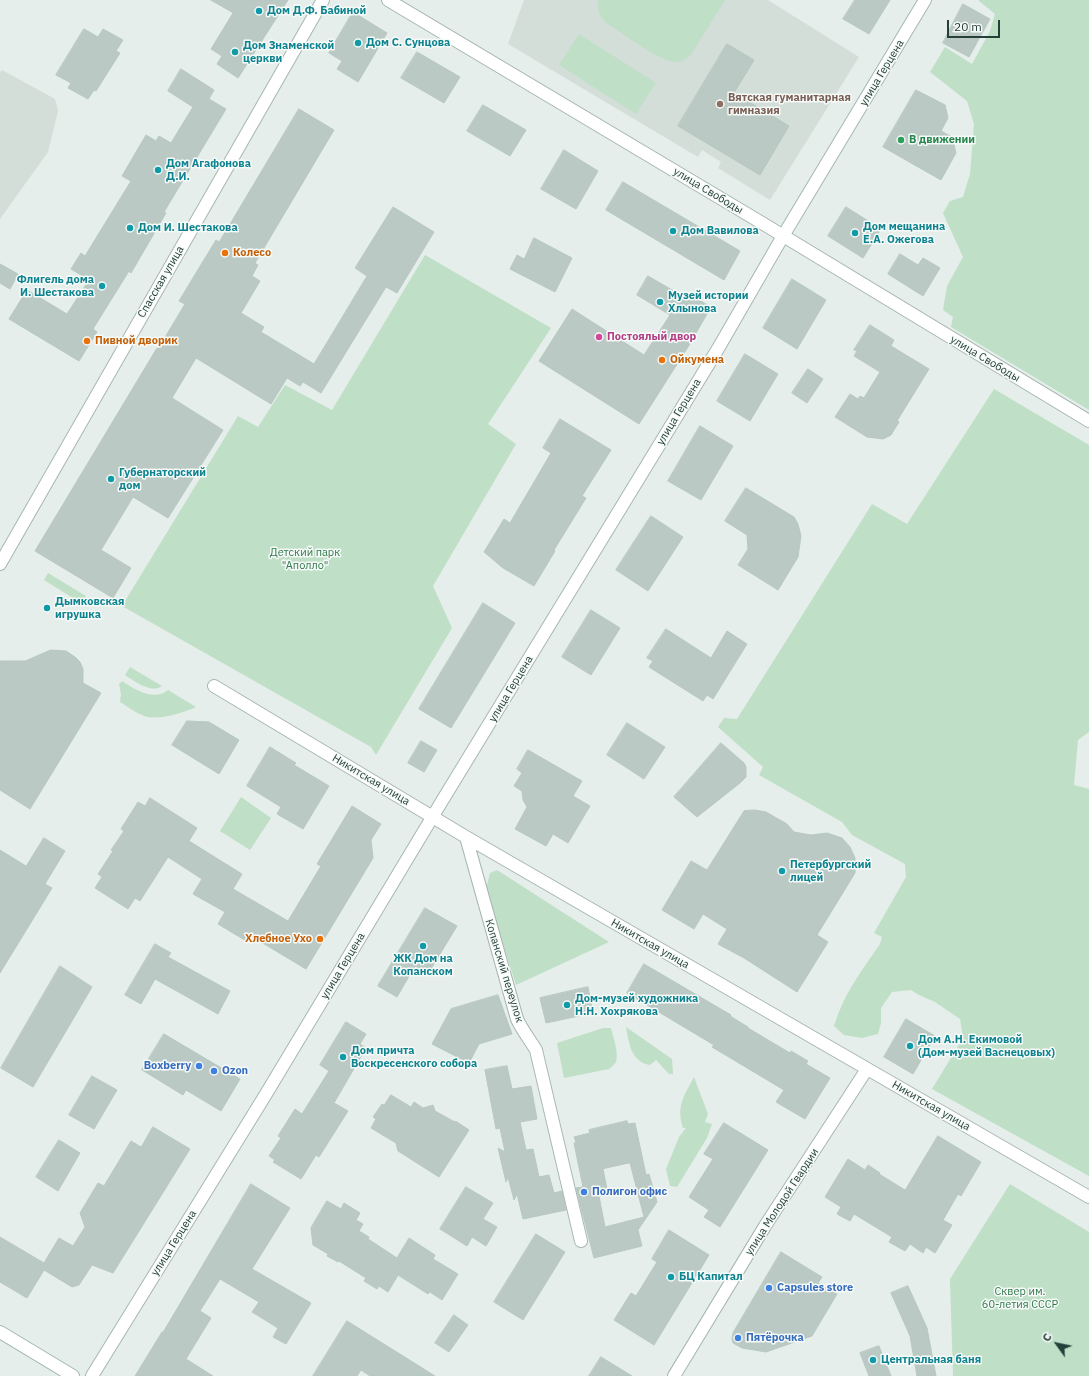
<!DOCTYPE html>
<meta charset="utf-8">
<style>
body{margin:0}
#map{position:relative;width:1089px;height:1376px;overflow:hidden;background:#e5eeea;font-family:"IBM Plex Sans",sans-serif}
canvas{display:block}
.north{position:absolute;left:1037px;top:1324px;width:40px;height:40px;-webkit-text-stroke:3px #f6faf8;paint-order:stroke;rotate:303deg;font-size:11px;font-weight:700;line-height:16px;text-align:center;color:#244038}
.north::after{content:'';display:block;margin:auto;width:14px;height:18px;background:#244038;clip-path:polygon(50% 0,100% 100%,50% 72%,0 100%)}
.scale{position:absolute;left:947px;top:20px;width:53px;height:18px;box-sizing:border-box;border:2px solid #244038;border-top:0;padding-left:5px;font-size:12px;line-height:14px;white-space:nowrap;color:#244038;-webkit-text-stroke:3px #f6faf8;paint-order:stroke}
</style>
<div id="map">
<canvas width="1089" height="1376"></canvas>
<div class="north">С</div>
<div class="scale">20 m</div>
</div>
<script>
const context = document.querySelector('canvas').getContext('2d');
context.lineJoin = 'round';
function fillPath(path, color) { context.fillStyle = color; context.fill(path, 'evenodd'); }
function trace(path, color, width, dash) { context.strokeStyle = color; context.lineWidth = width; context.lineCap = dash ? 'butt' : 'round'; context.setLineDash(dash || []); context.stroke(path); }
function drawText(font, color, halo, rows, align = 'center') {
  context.font = font + ' "IBM Plex Sans",sans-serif'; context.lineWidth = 3; context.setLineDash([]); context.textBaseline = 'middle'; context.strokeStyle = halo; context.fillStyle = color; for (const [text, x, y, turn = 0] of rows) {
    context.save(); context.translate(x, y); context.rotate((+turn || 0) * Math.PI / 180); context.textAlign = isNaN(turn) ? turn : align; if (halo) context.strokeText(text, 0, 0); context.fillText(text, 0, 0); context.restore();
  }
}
fillPath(new Path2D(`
 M 524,0 L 768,0 L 859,57 L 770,200 L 718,168 L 721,162 L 702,150 L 698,157 L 508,44 Z
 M 2,70 L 55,99 L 58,111 L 48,152 L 0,219 L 0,72 Z`), '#d3ded9');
fillPath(new Path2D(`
 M 598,0 L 725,0 L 690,56 C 685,59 682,62 676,62 C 660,62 624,34 609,25 C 600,18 597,12 598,0 Z
 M 978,0 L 1089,0 L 1089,410 L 951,327 L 953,317 L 943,310 L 947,286 L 963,257 L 943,213 L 950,201 L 963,197 L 970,174 L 974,124 L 967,101 L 930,72 L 945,47 L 972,64 L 990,31 L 995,14 Z
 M 579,34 L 656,83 L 636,114 L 559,65 Z
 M 425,255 L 551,328 L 488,424 L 516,444 L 433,586 L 452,628 L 376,755 L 371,747 L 122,606 L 238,416 L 258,427 L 285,385 L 332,410 Z
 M 994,389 L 1089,445 L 1089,732 L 1078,740 L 1074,785 L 1089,789 L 1089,1176 L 932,1089 L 963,1038 L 960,1019 L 935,1002 L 919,995 L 911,990 L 892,992 L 881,1008 L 881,1023 L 878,1034 L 862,1038 L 844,1035 L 834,1026 C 843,995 862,970 880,944 L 882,937 L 874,933 L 906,877 L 905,864 L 852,835 L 842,822 L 759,775 L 763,767 L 718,727 L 724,718 L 737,719 L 872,504 L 907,524 Z
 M 48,573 L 86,596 L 81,603 L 44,580 Z
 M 130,667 L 162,686 C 151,694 134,681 125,675 Z
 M 122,681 C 134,689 154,702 168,690 L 196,707 C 183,713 155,722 142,715 C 134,712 127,706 120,702 L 121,694 L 119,684 Z
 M 241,797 L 271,818 L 250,850 L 220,831 Z
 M 497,870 L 609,942 L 516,985 L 487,893 L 487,885 L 490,873 Z
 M 626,1027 L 672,1059 L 673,1074 L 669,1074 L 656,1060 L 650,1065 C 631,1062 629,1043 626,1027 Z
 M 603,1028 L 611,1028 C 613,1037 619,1052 616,1062 C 614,1065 611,1067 609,1069 L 564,1078 L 557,1043 Z
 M 694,1077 L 708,1114 L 705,1122 L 712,1124 L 707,1138 L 677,1187 L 670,1186 L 666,1169 L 679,1137 L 686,1128 L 683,1128 C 676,1106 684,1096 694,1077 Z
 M 1010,1184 L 1089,1232 L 1089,1376 L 953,1376 L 950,1279 Z`), '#bfdfc7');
const building = new Path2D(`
 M 211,0 L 288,0 L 238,78 L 217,64 L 222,56 L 211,49 L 233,13 Z
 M 855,0 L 890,0 L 869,34 L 843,19 Z
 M 963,4 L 990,19 L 969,57 L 943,43 Z
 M 353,12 L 387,33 L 358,82 L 337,69 L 342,61 L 329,53 Z
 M 84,29 L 98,37 L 103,29 L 123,40 L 116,51 L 120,53 L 96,91 L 94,90 L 88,99 L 68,88 L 71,83 L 56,75 Z
 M 727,44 L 754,60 L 734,93 L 789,126 L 760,175 L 678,126 Z
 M 417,52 L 460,77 L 444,103 L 401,78 Z
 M 181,69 L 214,90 L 209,99 L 226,109 L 164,212 L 166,213 L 131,273 L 129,271 L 93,329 L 97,332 L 79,361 L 9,319 L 27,290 L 67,314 L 89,280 L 71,269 L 81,253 L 85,256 L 131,181 L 122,176 L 146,135 L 156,141 L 159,136 L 171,143 L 193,107 L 168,91 Z
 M 916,90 L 945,105 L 948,118 L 941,131 L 952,137 L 956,153 L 941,180 L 883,147 Z
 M 483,105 L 526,130 L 510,156 L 467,131 Z
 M 299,109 L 334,130 L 255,263 L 258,265 L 252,276 L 260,281 L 241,313 L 264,327 L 261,332 L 314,364 L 367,276 L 355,268 L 393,207 L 434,232 L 397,293 L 386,287 L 321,393 L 303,382 L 300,386 L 287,378 L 271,404 L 196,358 L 172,398 L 223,430 L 168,518 L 133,497 L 101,550 L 131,568 L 113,598 L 35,551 L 157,348 L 158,349 L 185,304 L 179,301 L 216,240 L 219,242 Z
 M 564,150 L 598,171 L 576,209 L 541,189 Z
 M 623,182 L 740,251 L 724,280 L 606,210 Z
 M 846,207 L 881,229 L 863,258 L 828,236 Z
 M 534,238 L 572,258 L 555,292 L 510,269 L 517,255 L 524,259 Z
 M 900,254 L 918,265 L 923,258 L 940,268 L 923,296 L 888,274 Z
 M 0,264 L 18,274 L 10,289 L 0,283 Z
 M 648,276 L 679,294 L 687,293 L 711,307 L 688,347 L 639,424 L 539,361 L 572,309 L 644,355 L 670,315 L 637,295 Z
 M 792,279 L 826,300 L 797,349 L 763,328 Z
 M 870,325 L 894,340 L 891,346 L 929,369 L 897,421 L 899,422 L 891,435 L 883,439 L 867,437 L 835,417 L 850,394 L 858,399 L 860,396 L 864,398 L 880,372 L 854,356 L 857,351 L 854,350 Z
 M 745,354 L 778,374 L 750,421 L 717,401 Z
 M 808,369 L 823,379 L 807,403 L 792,393 Z
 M 560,419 L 611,450 L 582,496 L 586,498 L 554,550 L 555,551 L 534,586 L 503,568 L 484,552 L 504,519 L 510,523 L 551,453 L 543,448 Z
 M 700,426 L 733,446 L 701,500 L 668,481 Z
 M 746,488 L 794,517 L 798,524 L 801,536 L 798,557 L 778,590 L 738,565 L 748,549 L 747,535 L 725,521 Z
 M 651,516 L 683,537 L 648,591 L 616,570 Z
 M 483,603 L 515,623 L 451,728 L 419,709 Z
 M 591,610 L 620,628 L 591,675 L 562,657 Z
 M 666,629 L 711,658 L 727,631 L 747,644 L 713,699 L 707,695 L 703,701 L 649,667 L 653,661 L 647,658 Z
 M 51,650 L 66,651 L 75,657 L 80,662 L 83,669 L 83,683 L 101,693 L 30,809 L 0,790 L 0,661 L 25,661 Z
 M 187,721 L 209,722 L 239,740 L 219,774 L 172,745 Z
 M 627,723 L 665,747 L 644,779 L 607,755 Z
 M 421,741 L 437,750 L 424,772 L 408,763 Z
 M 721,743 L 744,763 L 746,767 L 746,777 L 740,783 L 697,817 L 674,797 Z
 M 270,747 L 296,763 L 294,765 L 329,786 L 303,829 L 277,814 L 281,807 L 247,786 Z
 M 528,750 L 582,781 L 573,796 L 590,806 L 568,843 L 553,834 L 546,846 L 515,829 L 527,807 L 523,800 L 522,791 L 514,786 L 522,773 L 517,769 Z
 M 150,798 L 197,828 L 189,841 L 242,874 L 233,889 L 288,921 L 321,866 L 317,864 L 352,806 L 381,824 L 371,840 L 373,858 L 306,969 L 251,936 L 248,942 L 218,924 L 225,912 L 193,894 L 202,879 L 168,857 L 140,901 L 135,898 L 128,909 L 95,888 L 102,877 L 98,874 L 113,851 L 111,850 L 124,831 L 121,829 L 138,802 L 145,806 Z
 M 755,810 L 766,812 L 787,824 L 794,832 L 811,835 L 827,833 L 842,838 L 850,847 L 855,858 L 855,873 L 817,935 L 828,942 L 797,992 L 744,958 L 718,944 L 727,929 L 703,914 L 694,929 L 662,910 L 691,861 L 707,870 L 744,811 Z
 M 44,838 L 65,851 L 45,884 L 52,888 L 0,973 L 0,850 L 26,866 Z
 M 425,908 L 457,926 L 428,974 L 415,966 L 397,997 L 378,986 Z
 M 155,944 L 171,953 L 168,957 L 230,991 L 218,1014 L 155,979 L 141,1004 L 125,995 Z
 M 644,964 L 731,1015 L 730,1016 L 748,1027 L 748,1028 L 790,1053 L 791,1051 L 808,1061 L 806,1064 L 830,1078 L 805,1119 L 776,1102 L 784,1090 L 712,1047 L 714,1045 L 627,993 Z
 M 60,966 L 92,987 L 33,1087 L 1,1068 Z
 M 588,987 L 593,1013 L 546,1023 L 540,998 Z
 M 498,995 L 512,1034 L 479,1044 L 469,1063 L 432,1044 L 451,1009 Z
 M 906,1019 L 935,1036 L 913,1074 L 884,1057 Z
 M 346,1022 L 366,1034 L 360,1044 L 366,1048 L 334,1103 L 348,1111 L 319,1157 L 316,1155 L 301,1179 L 273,1162 L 275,1160 L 269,1156 L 281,1138 L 278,1136 L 295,1109 L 302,1114 L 329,1071 L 320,1065 Z
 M 164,1034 L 240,1079 L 221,1111 L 186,1090 L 183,1095 L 142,1070 Z
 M 507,1066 L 512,1089 L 531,1086 L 537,1119 L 520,1122 L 526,1150 L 533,1149 L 539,1177 L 549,1175 L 554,1193 L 562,1191 L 566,1210 L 523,1219 L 517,1194 L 514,1200 L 508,1177 L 506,1182 L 498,1148 L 505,1152 L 500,1128 L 496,1129 L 485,1070 Z
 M 92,1076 L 117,1090 L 94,1129 L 69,1115 Z
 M 391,1095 L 411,1107 L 414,1102 L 423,1108 L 433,1105 L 435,1111 L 453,1121 L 457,1122 L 469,1130 L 439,1177 L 398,1151 L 396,1143 L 371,1128 L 376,1119 L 373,1117 L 382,1104 L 384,1105 Z
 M 627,1121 L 628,1124 L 635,1123 L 646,1175 L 649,1174 L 657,1202 L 638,1230 L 642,1246 L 594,1258 L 576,1188 L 583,1187 L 574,1143 L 576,1142 L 574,1137 L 590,1133 L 589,1130 ZM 630,1163 L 644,1217 L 605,1227 L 599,1196 L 608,1194 L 603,1169 Z
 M 724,1123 L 768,1150 L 720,1227 L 704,1217 L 709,1210 L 689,1197 L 713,1159 L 704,1154 Z
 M 153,1127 L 190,1149 L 113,1273 L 92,1265 L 79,1285 L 72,1287 L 44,1270 L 27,1298 L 0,1282 L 0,1237 L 44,1263 L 59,1238 L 73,1246 L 85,1227 L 80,1213 L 98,1183 L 104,1186 L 131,1141 L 141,1147 Z
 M 938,1136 L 981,1162 L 961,1196 L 958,1194 L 943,1220 L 952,1225 L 935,1253 L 926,1247 L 923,1253 L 910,1244 L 905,1251 L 889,1242 L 892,1237 L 854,1214 L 850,1221 L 837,1214 L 841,1207 L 825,1197 L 848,1159 L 865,1170 L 868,1165 L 880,1173 L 879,1174 L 905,1190 Z
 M 59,1140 L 80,1153 L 58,1191 L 36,1177 Z
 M 251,1184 L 290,1208 L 252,1269 L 311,1303 L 286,1344 L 273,1337 L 278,1328 L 252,1312 L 259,1302 L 220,1279 L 200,1311 L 211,1318 L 186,1359 L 213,1376 L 135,1376 L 162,1332 L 163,1332 Z
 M 466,1187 L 493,1203 L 483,1219 L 497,1227 L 486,1246 L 472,1237 L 467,1246 L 440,1229 Z
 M 327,1201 L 341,1209 L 344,1203 L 360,1213 L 356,1220 L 363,1224 L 359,1231 L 369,1237 L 368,1239 L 397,1258 L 409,1238 L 435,1255 L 433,1259 L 458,1274 L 442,1300 L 430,1292 L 428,1294 L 398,1275 L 388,1292 L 379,1286 L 377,1289 L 364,1281 L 366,1278 L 339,1261 L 338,1262 L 327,1256 L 328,1254 L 313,1245 L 311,1228 Z
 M 669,1230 L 709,1255 L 654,1345 L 614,1320 L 631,1293 L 636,1296 L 657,1262 L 652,1259 Z
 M 536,1234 L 565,1252 L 523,1320 L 494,1302 Z
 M 781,1252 L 822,1277 L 818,1283 L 837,1294 L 812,1336 L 766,1352 L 742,1348 L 733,1343 L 732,1339 L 733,1333 Z
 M 908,1286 L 927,1328 L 936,1376 L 917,1376 L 910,1336 L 891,1293 Z
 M 454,1315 L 468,1325 L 449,1352 L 435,1343 Z
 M 347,1321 L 435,1376 L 370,1376 L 361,1370 L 357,1376 L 313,1376 Z
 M 879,1346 L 891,1376 L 869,1376 L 860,1353 Z
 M 601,1357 L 632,1376 L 589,1376 Z`);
fillPath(building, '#bac9c3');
trace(building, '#b7c8c1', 1);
const street = new Path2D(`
 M 388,0 L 762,223 L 1089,421
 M 0,564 L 323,0
 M 214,686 L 466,837 L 1089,1197
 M 466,837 L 517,1019 C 522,1030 530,1040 536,1050 L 581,1241
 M 92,1376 L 266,1094 L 442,801 L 719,347 L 783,236 L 925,0
 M 674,1376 L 765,1226 L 867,1069`);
const secondary = new Path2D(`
 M 0,1332 L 73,1376`);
trace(street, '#a7b6b1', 14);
trace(secondary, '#a3bab2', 14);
trace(street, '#fff', 12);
trace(secondary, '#fff', 12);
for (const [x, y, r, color] of [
 [259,11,4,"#0f9aa8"],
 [358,43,4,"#0f9aa8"],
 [235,52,4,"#0f9aa8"],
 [720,104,4,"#8d6e63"],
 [901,140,4,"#2e9e5b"],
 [158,170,4,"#0f9aa8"],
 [130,228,4,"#0f9aa8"],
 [673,231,4,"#0f9aa8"],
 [855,233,4,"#0f9aa8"],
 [225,253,4,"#e8710a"],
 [102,286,4,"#0f9aa8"],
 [660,302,4,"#0f9aa8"],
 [599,337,4,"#d1479c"],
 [87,341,4,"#e8710a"],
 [662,360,4,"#e8710a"],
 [111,479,4,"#0f9aa8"],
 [47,608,4,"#0f9aa8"],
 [782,871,4,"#0f9aa8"],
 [320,939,4,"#e8710a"],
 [423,946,4,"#0f9aa8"],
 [567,1005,4,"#0f9aa8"],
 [910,1046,4,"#0f9aa8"],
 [343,1057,4,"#0f9aa8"],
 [199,1066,4,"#3f7fe0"],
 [214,1071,4,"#3f7fe0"],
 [584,1192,4,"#3f7fe0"],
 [671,1277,4,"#0f9aa8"],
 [769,1288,4,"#3f7fe0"],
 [738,1338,4,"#3f7fe0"],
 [873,1360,4,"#0f9aa8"]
]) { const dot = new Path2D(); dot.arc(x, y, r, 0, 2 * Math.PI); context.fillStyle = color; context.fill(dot); trace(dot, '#f6faf8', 1.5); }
drawText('bold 11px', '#0d838f', '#f6faf8', [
 ["Дом Д.Ф. Бабиной",267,11],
 ["Дом С. Сунцова",366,43],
 ["Дом Знаменской",243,46],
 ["церкви",243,59],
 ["Дом Агафонова",166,164],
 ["Д.И.",166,177],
 ["Дом мещанина",863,227],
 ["Е.А. Ожегова",863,240],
 ["Дом И. Шестакова",138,228],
 ["Дом Вавилова",681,231],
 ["Флигель дома",94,280,"right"],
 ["И. Шестакова",94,293,"right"],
 ["Музей истории",668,296],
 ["Хлынова",668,309],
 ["Губернаторский",119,473],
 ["дом",119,486],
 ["Дымковская",55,602],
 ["игрушка",55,615],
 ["Петербургский",790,865],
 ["лицей",790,878],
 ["ЖК Дом на",423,959,"center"],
 ["Копанском",423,972,"center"],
 ["Дом-музей художника",575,999],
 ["Н.Н. Хохрякова",575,1012],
 ["Дом А.Н. Екимовой",918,1040],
 ["(Дом-музей Васнецовых)",918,1053],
 ["Дом причта",351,1051],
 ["Воскресенского собора",351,1064],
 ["БЦ Капитал",679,1277],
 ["Центральная баня",881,1360]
], 'left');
drawText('11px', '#244038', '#f6faf8', [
 ["улица Герцена",882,73,-59],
 ["улица Свободы",708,191,31],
 ["Спасская улица",161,282,-60],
 ["улица Свободы",985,359,31],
 ["улица Герцена",679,412,-59],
 ["улица Герцена",511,689,-59],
 ["Никитская улица",371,780,31],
 ["Никитская улица",650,944,30],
 ["улица Герцена",343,966,-59],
 ["Копанский переулок",504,971,73],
 ["Никитская улица",931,1106,30],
 ["улица Молодой Гвардии",782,1202,-57],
 ["улица Герцена",174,1243,-58]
]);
drawText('bold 11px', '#785e54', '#f6faf8', [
 ["Вятская гуманитарная",728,98],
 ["гимназия",728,111]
], 'left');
drawText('bold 11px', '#27864d', '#f6faf8', [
 ["В движении",909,140]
], 'left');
drawText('bold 11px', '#c56008', '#f6faf8', [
 ["Колесо",233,253],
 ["Пивной дворик",95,341],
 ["Ойкумена",670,360],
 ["Хлебное Ухо",312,939,"right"]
], 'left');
drawText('bold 11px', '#b23c85', '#f6faf8', [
 ["Постоялый двор",607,337]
], 'left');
drawText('11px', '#2e7749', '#f6faf8', [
 ["Детский парк",305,553],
 ["\"Аполло\"",305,566],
 ["Сквер им.",1020,1292],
 ["60-летия СССР",1020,1305]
]);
drawText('bold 11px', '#366cbe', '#f6faf8', [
 ["Boxberry",191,1066,"right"],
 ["Ozon",222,1071],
 ["Полигон офис",592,1192],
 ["Capsules store",777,1288],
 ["Пятёрочка",746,1338]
], 'left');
</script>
